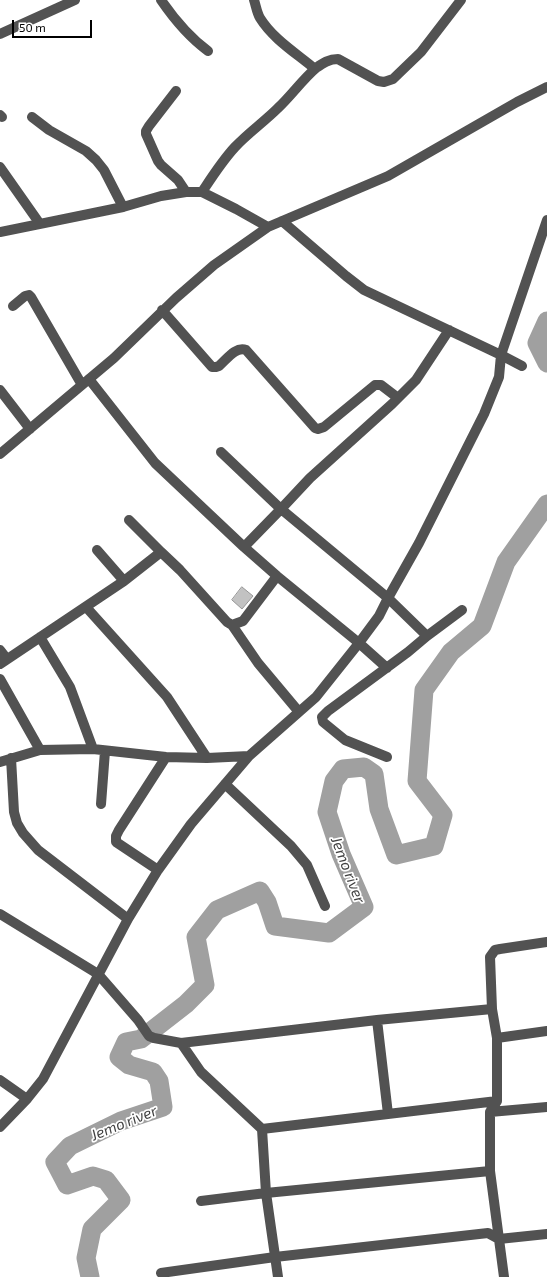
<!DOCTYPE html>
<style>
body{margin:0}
#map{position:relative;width:547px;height:1277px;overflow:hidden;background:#fff;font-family:"Exo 2",sans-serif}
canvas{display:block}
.scale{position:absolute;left:12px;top:20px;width:80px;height:18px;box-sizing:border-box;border:2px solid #000;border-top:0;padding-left:5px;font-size:12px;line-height:14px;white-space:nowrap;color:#000;-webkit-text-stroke:3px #fff;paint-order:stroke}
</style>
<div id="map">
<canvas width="547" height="1277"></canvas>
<div class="scale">50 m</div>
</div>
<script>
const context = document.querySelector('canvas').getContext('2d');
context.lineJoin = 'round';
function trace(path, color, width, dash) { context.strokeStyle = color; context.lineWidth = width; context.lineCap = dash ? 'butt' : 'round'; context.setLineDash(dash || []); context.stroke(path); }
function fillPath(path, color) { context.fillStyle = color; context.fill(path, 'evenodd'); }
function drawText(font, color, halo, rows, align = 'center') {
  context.font = font + ' "Exo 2",sans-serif'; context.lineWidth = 3.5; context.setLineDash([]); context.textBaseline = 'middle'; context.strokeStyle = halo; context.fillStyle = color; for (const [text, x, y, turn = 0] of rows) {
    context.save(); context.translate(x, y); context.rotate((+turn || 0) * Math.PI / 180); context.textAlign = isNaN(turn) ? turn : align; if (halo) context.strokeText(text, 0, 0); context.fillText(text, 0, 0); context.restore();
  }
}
trace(new Path2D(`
 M 547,321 L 537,343 L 547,363
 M 90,1277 L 86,1258 L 92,1229 L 121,1200 L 106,1180 L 93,1176 L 67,1185 L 55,1162 L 70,1146 L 121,1121 L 163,1107 L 159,1081 L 153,1072 L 129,1065 L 119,1057 L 126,1042 L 141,1039 L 186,1004 L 205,985 L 196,937 L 217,910 L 260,891 L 267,902 L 275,926 L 329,933 L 364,907 L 341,854 L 327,812 L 334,781 L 343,769 L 364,767 L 374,774 L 379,809 L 396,855 L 434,846 L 443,815 L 417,781 L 424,690 L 451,652 L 482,626 L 506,562 L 547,504`), '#a0a0a0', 19);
const building = new Path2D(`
 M 242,587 L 253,596 L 242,609 L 232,600 Z`);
fillPath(building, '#c2c2c2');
trace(building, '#969696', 1);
trace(new Path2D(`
 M 161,0 C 174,19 189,37 208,51
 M 254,0 C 256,6 257,13 260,18 C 273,39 296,53 315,69
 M 0,34 L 75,0
 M 176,91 L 149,126 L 146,131 L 146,134 L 158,161 L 161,165 L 178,180 L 186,192
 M 0,115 L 2,117
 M 32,117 L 49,130 L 86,151 L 96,160 L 104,170 L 123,207
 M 0,167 L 40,224
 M 202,192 C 212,177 222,161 235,147 C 248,133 264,122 278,108 C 291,96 302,80 316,68 C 323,63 329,59 338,59 L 378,81 L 384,82 L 393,79 L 421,52 L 461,0
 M 282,221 L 346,276 L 364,290 L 501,355 L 522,366
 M 0,232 L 123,207 L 161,196 L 186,192 L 202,192 L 236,209 L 268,227
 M 13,306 L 25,296 L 29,295 L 31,297 L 82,385
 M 162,310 L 212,367 L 216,367 L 219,366 C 227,359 236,346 246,350 L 315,428 L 318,429 L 324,427 L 375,385 L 381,385 L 398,398
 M 89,379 L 155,463 L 244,547 L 277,576 L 359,643 L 379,616 L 388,598 L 419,543 L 484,414 L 499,377 L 501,355 L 547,220
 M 0,390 L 30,429
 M 221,452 L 281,509 L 244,547
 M 0,454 L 114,358 L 176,298 L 214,265 L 268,227 L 388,176 L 517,102 L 547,87
 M 129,520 L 161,552
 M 97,550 L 124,581
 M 86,607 L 167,697 L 207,758
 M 232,625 L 258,663 L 299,712
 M 427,636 L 388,598 L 281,509 L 310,478 L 392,404 L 416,380 L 449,330
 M 40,637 L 70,687 L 93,749
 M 0,650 L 7,659
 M 0,664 L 124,581 L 161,552 L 180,570 L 227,622 L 232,625 L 243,621 L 277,576
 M 0,679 L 40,750 L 0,762
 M 249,756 L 316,697 L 359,643 L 387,668
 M 387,757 L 345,740 L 323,722 L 322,717 L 328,711 L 408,652 L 427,636 L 462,610
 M 11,758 L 14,812 L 17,823 L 23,833 L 38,850 L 128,919
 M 225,784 L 291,846 L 307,865 L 325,906
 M 101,804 L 105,751
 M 158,870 L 116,842 L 116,836 L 119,830 L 166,757
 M 0,914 L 98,974 L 138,1020 L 149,1036 L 154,1038 L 181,1043 L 377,1020 L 492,1009
 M 377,1020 L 388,1114
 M 497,1038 L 547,1031
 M 181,1043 L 201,1072 L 262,1129 L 266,1193 L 278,1277
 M 0,1080 L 27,1099
 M 490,1112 L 547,1107
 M 0,1127 L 27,1099 L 43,1079 L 128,919 L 158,870 L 191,824 L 249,756 L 207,758 L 166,757 L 93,749 L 40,750
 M 262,1129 L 497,1101
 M 201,1201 L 266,1193 L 490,1171
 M 161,1273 L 275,1257 L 488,1233 L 499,1239 L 547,1234
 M 504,1277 L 490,1171 L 490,1112 L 497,1101 L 497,1038 L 492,1009 L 490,957 L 495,950 L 500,949 L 547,942`), '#525252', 10);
drawText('italic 15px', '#414141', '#fff', [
 ["Jemo river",348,870,69],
 ["Jemo river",124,1123,-22]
]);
</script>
